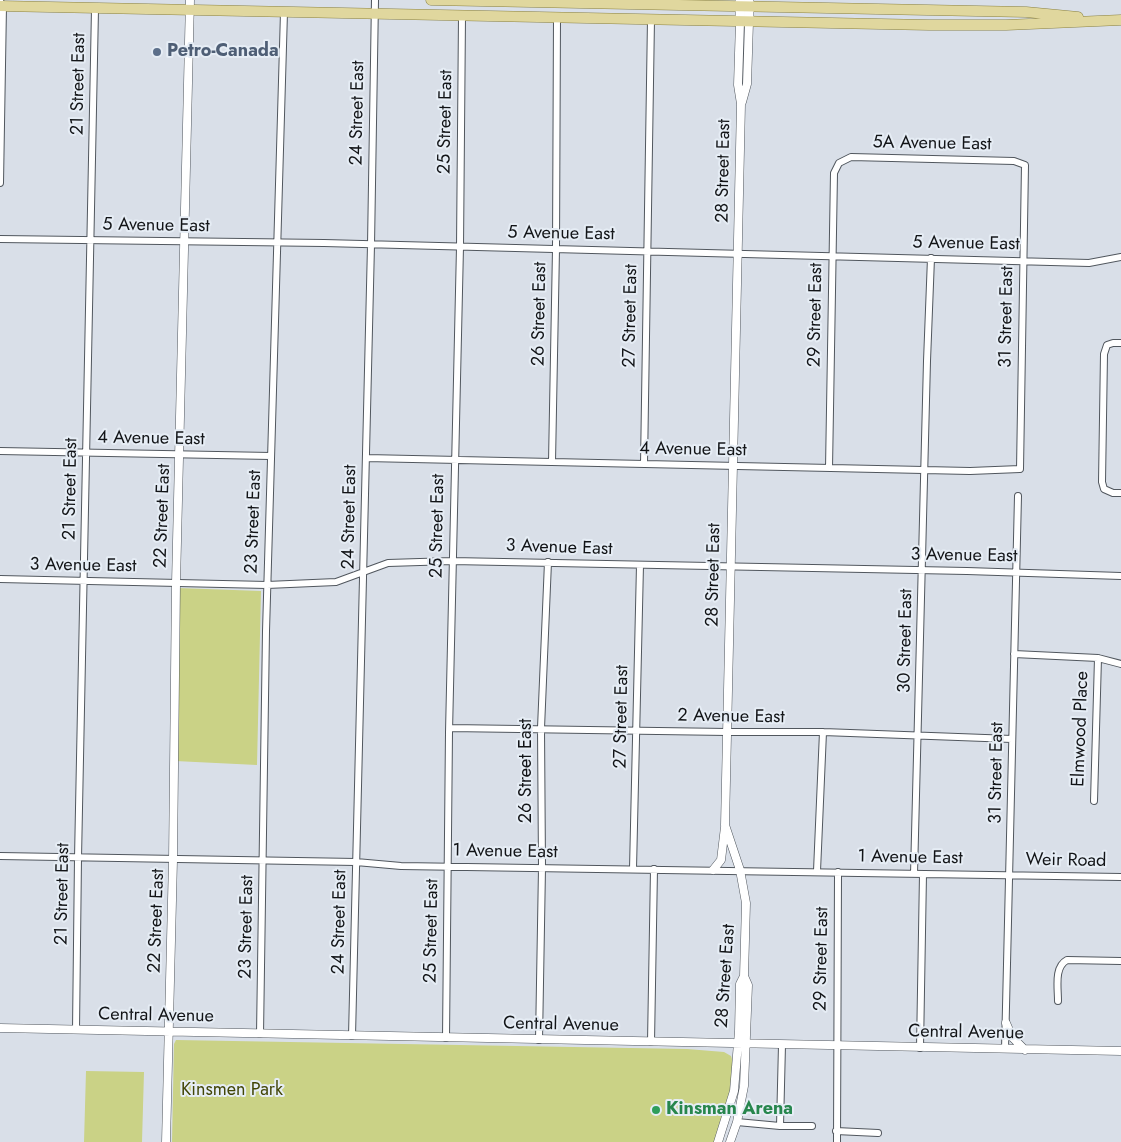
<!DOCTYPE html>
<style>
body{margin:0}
canvas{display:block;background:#d9dfe8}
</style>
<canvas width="1121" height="1142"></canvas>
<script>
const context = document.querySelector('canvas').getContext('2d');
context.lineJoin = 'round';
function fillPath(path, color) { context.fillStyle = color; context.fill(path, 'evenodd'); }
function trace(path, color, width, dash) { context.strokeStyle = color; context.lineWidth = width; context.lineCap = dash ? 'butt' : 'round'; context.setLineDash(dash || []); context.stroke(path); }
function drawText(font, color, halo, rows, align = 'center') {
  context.font = font + ' Jost,sans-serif'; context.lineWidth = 4; context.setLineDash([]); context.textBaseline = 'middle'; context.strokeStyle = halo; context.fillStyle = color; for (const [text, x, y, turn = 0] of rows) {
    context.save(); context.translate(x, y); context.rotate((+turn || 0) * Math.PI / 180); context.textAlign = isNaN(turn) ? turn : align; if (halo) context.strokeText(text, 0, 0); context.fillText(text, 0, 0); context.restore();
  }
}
fillPath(new Path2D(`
 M 178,588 L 261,591 L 257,765 L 175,761 Z
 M 176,1040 L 687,1049 L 724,1052 L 731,1056 C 740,1077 722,1120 715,1142 L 172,1142 L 174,1044 Z
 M 86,1071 L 144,1072 L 142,1142 L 84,1142 Z`), '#cad286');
const minor = new Path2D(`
 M 0,1 L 3,6 L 0,183
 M 0,239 L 324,243 L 1089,263 L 1121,257
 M 1121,343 L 1113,343 L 1107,345 L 1104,354 L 1102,482 L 1104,489 L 1113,493 L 1121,493
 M 0,451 L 271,456
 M 366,458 L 970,471 L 1020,469 L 1025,165 L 1014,161 L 851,157 L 839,163 L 834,173 L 829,468
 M 552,462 L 556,249 L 557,17
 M 644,464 L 651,19
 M 0,579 L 267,585 L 336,582 L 388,563 L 452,561 L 967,571 L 1121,576
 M 1014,654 L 1098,658 L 1121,664
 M 450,728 L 727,732 L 823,732 L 1012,739
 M 1094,801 L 1098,658
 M 0,856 L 356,862 L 401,866 L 1121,877
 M 633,869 L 640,565
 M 817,871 L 823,732
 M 914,874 L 927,361 L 931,258
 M 1058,1001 C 1058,987 1054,967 1067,960 L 1121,961
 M 76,1030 L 78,858 L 95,9
 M 260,1034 L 266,631 L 284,12
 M 352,1036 L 371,245 L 375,0
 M 446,1038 L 449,732 L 460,247 L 462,16
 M 539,1040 L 542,868 L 541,728 L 548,562
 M 651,1042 L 654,869
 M 920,1048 L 923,874
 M 1005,1049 L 1018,496
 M 737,1122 L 780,1126 L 812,1126
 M 780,1126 L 782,1045
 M 836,1131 L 878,1133
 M 837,1142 L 838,872`);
const tertiary = new Path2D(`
 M 742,102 L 747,84 L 749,22
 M 713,870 L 721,860 L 725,827
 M 1006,1023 L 1012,1037 L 1025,1050
 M 0,1028 L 1121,1051
 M 166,1142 L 173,860 L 176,583 L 190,0
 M 718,1142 L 734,1091 L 739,1031 L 740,984 L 744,976 L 746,903 L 740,870 L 725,825 L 741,104 L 738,85 L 740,22
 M 730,1142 L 737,1122 L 744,1086 L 748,985 L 744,976`);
const secondary = new Path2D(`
 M 740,22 L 740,0
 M 749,22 L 749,0`);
const primary = new Path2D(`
 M 431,0 L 1026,12 L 1078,17
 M 0,6 L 929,25 L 1006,25 L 1121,20`);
trace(minor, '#51575e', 8);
trace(tertiary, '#51575e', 9);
trace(secondary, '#51575e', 10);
trace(primary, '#8a8244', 11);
trace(minor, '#fff', 6);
trace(tertiary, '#fff', 8);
trace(secondary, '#fff', 9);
trace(primary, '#e0d79e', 10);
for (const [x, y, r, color] of [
 [157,52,5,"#5c6f8a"],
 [656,1110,5,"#2e9e5b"]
]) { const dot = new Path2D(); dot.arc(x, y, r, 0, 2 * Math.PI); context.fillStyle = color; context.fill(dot); trace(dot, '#e6edf5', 2); }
drawText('bold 18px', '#4e5e75', '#e6edf5', [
 ["Petro-Canada",167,52]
], 'left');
drawText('18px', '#121417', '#e6edf5', [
 ["21 Street East",79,84,-89],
 ["24 Street East",358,113,-89],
 ["25 Street East",446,122,-89],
 ["5A Avenue East",932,144,1],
 ["28 Street East",724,171,-89],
 ["5 Avenue East",156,226,1],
 ["5 Avenue East",561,234,1],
 ["5 Avenue East",966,244,1],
 ["26 Street East",540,314,-89],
 ["29 Street East",816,315,-89],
 ["27 Street East",631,316,-89],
 ["31 Street East",1007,317,-89],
 ["4 Avenue East",151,439,1],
 ["4 Avenue East",693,450,1],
 ["21 Street East",71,489,-89],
 ["22 Street East",163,516,-88],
 ["24 Street East",350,517,-89],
 ["23 Street East",254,522,-88],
 ["25 Street East",438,526,-89],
 ["3 Avenue East",559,548,2],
 ["3 Avenue East",964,556,1],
 ["3 Avenue East",83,566,1],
 ["28 Street East",714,575,-89],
 ["30 Street East",906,641,-89],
 ["27 Street East",622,717,-89],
 ["2 Avenue East",731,717,1],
 ["Elmwood Place",1081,729,-88],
 ["26 Street East",527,771,-90],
 ["31 Street East",997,773,-89],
 ["1 Avenue East",505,852,1],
 ["1 Avenue East",910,858,1],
 ["Weir Road",1066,861,1],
 ["21 Street East",63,894,-89],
 ["22 Street East",157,921,-88],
 ["24 Street East",340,922,-89],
 ["23 Street East",247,927,-89],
 ["25 Street East",432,931,-89],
 ["29 Street East",822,959,-89],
 ["28 Street East",726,976,-86],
 ["Central Avenue",156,1016,1],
 ["Central Avenue",561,1025,1],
 ["Central Avenue",966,1033,1]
]);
drawText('18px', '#424607', '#e6edf5', [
 ["Kinsmen Park",232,1091]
]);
drawText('bold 18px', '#27864d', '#e6edf5', [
 ["Kinsman Arena",666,1110]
], 'left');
</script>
